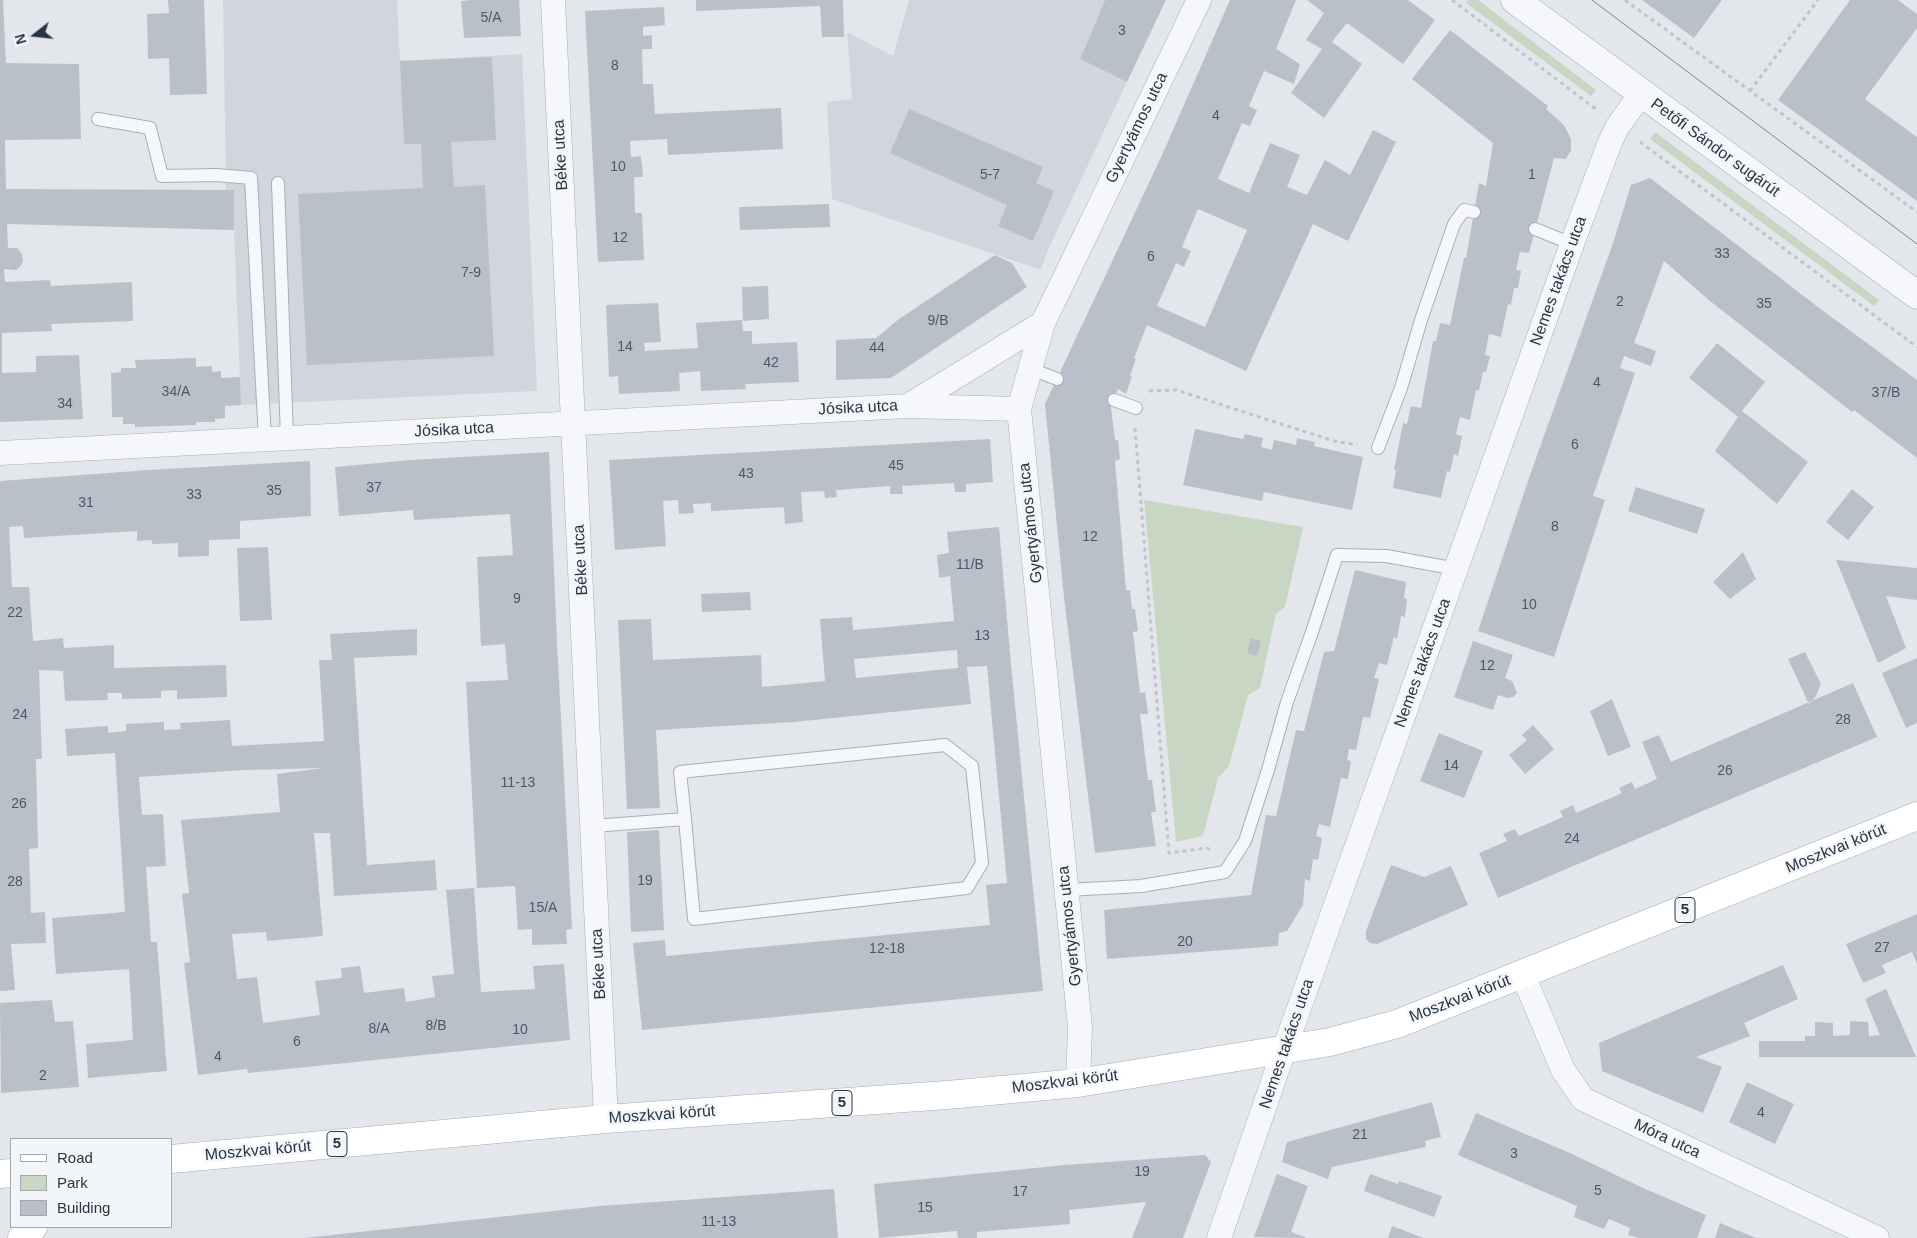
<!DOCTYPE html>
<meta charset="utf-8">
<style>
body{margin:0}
#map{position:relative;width:1917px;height:1238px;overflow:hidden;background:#e3e7ec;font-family:Arial,sans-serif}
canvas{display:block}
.legend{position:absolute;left:10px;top:1138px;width:162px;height:90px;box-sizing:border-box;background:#f3f6f9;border:1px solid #a3a8b1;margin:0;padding:6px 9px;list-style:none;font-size:15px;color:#2a3445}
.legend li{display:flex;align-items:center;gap:10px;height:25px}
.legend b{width:25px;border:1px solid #a3a8b1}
.north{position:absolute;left:10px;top:10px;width:50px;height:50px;-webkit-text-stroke:4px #f3f6f9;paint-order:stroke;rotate:254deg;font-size:14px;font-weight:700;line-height:20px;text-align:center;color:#2a3445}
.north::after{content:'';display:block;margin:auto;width:18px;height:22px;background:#2a3445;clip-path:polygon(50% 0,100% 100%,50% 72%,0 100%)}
</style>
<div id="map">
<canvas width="1917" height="1238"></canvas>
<ul class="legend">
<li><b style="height:6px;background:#fff"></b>Road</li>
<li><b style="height:14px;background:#c8d6c4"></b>Park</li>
<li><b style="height:14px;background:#bac0ca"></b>Building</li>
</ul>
<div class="north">N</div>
</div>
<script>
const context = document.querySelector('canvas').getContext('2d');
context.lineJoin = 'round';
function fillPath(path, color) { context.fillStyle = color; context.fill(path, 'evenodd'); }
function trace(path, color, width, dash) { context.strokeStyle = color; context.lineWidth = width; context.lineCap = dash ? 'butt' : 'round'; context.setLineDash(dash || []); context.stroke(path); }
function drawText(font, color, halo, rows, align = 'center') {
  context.font = font + ' Arial,sans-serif'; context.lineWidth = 5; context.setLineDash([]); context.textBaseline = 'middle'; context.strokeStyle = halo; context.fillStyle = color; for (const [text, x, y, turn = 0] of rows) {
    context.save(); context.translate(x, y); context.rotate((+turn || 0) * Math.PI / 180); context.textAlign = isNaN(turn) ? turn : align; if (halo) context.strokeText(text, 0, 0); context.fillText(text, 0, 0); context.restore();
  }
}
fillPath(new Path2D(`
 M 223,0 L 397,0 L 400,61 L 522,54 L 537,391 L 241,405 L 234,230 L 234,190 L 226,190 Z
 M 909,0 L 1105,0 L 1080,59 L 1127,82 L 1048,250 L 1041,270 L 832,199 L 827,102 L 852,99 L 847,32 L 893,56 Z`), '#d1d6de');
fillPath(new Path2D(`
 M 1468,0 L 1478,0 L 1596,90 L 1591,96 L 1466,3 Z
 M 1655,132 L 1879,300 L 1874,306 L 1650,139 Z
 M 1144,500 L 1303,527 L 1285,607 L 1276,614 L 1260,688 L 1248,695 L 1229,766 L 1218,778 L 1203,836 L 1176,842 Z`), '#c8d6c4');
fillPath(new Path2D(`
 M 0,0 L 3,0 L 6,63 L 79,64 L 81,139 L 5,140 L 6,189 L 234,190 L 234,230 L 7,224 L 8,248 L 17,248 L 22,254 L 23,261 L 20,267 L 16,270 L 4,269 L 5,282 L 50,280 L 51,286 L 132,282 L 133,321 L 51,324 L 52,331 L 2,333 L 2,373 L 36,372 L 36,356 L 79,355 L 83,419 L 0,422 Z
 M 168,0 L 204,0 L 207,94 L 170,95 L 169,58 L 148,59 L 147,14 L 169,13 Z
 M 472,0 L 519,0 L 521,36 L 464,38 L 461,1 Z
 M 696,0 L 843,0 L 844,37 L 822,37 L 820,6 L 696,11 Z
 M 1105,0 L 1166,0 L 1127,82 L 1080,59 Z
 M 1230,0 L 1296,0 L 1276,49 L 1300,64 L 1294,84 L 1264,71 L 1249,106 L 1257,110 L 1250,126 L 1242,123 L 1218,179 L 1249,193 L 1270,143 L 1300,155 L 1287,187 L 1307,195 L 1325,160 L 1350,175 L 1373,130 L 1396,142 L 1348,241 L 1313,224 L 1246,371 L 1147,325 L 1134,358 L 1136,359 L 1130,376 L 1132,376 L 1126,394 L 1118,389 L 1111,407 L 1115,440 L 1118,440 L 1120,459 L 1115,461 L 1126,590 L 1130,590 L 1132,609 L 1135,609 L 1138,631 L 1133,632 L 1140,693 L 1145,692 L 1148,714 L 1140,714 L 1148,780 L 1152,780 L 1156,812 L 1151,812 L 1156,846 L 1095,853 L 1064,597 L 1045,404 L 1162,155 ZM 1198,209 L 1247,230 L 1205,327 L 1157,306 L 1176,263 L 1184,267 L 1191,251 L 1182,247 Z
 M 1307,0 L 1408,0 L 1435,20 L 1403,64 L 1347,23 L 1332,42 L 1362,64 L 1324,118 L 1291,93 L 1322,49 L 1306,40 L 1324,13 Z
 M 1642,0 L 1722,0 L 1694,38 Z
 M 1850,0 L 1898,0 L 1917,14 L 1917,28 L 1865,99 L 1917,137 L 1917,201 L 1778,100 Z
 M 664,7 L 665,25 L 643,27 L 643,36 L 652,35 L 652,49 L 642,49 L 643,84 L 653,84 L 655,114 L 781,108 L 783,149 L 668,155 L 667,139 L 630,141 L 631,157 L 641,156 L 643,177 L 634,177 L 635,213 L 642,213 L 644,260 L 598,262 L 585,11 Z
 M 1450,30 L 1548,106 L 1546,109 L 1564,125 L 1571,139 L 1571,150 L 1566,159 L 1554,158 L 1529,253 L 1520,252 L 1516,270 L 1521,271 L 1518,288 L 1514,288 L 1511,305 L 1508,304 L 1501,337 L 1489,334 L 1485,355 L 1490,356 L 1486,372 L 1483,372 L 1479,391 L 1476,390 L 1470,420 L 1460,417 L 1456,434 L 1462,436 L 1458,456 L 1454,454 L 1450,472 L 1447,471 L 1441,498 L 1393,488 L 1396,470 L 1394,470 L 1403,423 L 1407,424 L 1411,406 L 1421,408 L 1433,341 L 1436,341 L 1440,323 L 1450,325 L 1464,258 L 1466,258 L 1469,241 L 1479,183 L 1486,186 L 1493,143 L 1412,79 Z
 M 492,57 L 496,140 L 451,142 L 454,187 L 485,185 L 494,356 L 307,365 L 298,194 L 423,188 L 421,144 L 404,144 L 400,61 Z
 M 909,109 L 1043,167 L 1036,183 L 1054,191 L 1033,241 L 998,226 L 1007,205 L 890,153 Z
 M 1650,178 L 1818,307 L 1917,380 L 1917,458 L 1854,410 L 1852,412 L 1710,301 L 1664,261 L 1634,343 L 1656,351 L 1651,366 L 1624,356 L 1620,368 L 1635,373 L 1593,496 L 1605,500 L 1554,657 L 1478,631 L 1530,475 L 1613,243 L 1631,185 Z
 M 829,204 L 830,227 L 740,230 L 739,207 Z
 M 995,255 L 1012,263 L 1027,287 L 891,378 L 836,380 L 836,340 L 876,338 L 899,319 Z
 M 768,286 L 769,319 L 743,321 L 742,287 Z
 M 658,303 L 661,342 L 644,343 L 645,351 L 698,348 L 696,323 L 742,320 L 743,331 L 752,331 L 752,344 L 797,342 L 799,382 L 745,384 L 746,389 L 701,391 L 700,371 L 679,373 L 680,391 L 619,394 L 618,376 L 609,377 L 606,305 Z
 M 1717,343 L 1765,382 L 1742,411 L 1808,462 L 1777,504 L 1715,451 L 1738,417 L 1689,378 Z
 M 196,358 L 196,367 L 212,366 L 212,372 L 221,371 L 221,378 L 240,377 L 241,405 L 225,406 L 225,418 L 215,419 L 215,422 L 196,422 L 196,425 L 135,427 L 135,424 L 123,424 L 123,417 L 112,417 L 111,373 L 121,372 L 121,368 L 136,368 L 135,360 Z
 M 1195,429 L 1243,439 L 1245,434 L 1263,438 L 1261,447 L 1272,450 L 1274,440 L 1296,445 L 1297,438 L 1315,442 L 1314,446 L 1363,457 L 1352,510 L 1264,492 L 1262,501 L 1183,485 Z
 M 990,439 L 993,482 L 966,484 L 966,492 L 955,492 L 954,483 L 902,486 L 903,494 L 890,494 L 890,486 L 836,490 L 837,497 L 825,498 L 824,491 L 801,492 L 803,522 L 785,524 L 784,507 L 711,511 L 711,503 L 693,504 L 694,513 L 679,514 L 678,500 L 663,501 L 666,546 L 615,550 L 609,460 Z
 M 549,452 L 557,642 L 572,929 L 566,930 L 567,944 L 532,945 L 532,929 L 518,930 L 515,886 L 477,888 L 466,682 L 508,680 L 505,644 L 481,646 L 477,557 L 513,555 L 510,514 L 414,520 L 413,510 L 339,516 L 335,467 L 410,460 Z
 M 310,461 L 311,516 L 240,521 L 240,539 L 209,540 L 209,556 L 178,557 L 178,543 L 152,544 L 152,540 L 137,541 L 137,531 L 24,538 L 23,526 L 9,527 L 12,587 L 29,587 L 33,641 L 63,638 L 64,648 L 114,645 L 114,668 L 226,665 L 227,697 L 177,699 L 177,690 L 161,691 L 161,698 L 122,699 L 122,693 L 107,693 L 108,700 L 65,701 L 63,671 L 39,670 L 42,759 L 36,759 L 38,848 L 29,849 L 31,913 L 45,912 L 46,943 L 11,944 L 15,990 L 0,991 L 0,481 L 149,470 Z
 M 1636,487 L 1705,509 L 1697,534 L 1628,511 Z
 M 1852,489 L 1874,507 L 1848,540 L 1826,522 Z
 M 999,527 L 1011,664 L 1043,991 L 642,1030 L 633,943 L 665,940 L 666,956 L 990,925 L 986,885 L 1007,883 L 987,666 L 967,667 L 971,704 L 794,722 L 656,730 L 660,808 L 627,809 L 618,620 L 651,619 L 653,660 L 761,655 L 762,687 L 825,681 L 820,619 L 852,617 L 853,630 L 954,621 L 950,576 L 939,578 L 937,555 L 949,553 L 947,532 ZM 957,650 L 958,668 L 856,678 L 854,659 Z
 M 268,547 L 272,620 L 240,621 L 237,548 Z
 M 1743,552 L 1756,579 L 1730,599 L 1713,582 Z
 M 1836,560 L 1917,568 L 1917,600 L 1886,596 L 1906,648 L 1878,663 Z
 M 1355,570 L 1406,582 L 1404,598 L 1407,599 L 1405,617 L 1401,616 L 1397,639 L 1394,637 L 1387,665 L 1379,663 L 1374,678 L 1379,679 L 1370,718 L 1363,717 L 1356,750 L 1349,749 L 1347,760 L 1351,761 L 1348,779 L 1341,778 L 1330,827 L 1319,824 L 1316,836 L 1322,838 L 1318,860 L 1313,859 L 1310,881 L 1305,879 L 1303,905 L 1287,931 L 1279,933 L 1278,946 L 1107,959 L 1104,910 L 1251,895 L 1266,815 L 1276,816 L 1296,730 L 1304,731 L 1324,652 L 1334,651 Z
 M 750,592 L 751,610 L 702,612 L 701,594 Z
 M 417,629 L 417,655 L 354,658 L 367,865 L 435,860 L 437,890 L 334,896 L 330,833 L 314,833 L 323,936 L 267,941 L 266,932 L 232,934 L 237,979 L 257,977 L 263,1023 L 320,1015 L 315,981 L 342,978 L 341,968 L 360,966 L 364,993 L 404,988 L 406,1002 L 435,997 L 432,976 L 454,974 L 446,890 L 474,888 L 481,992 L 535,989 L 533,966 L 564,964 L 570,1040 L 248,1073 L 247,1069 L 198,1075 L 184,963 L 190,962 L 182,894 L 189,893 L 181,820 L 280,812 L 277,774 L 323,768 L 245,770 L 139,777 L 142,815 L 163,814 L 166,866 L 146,867 L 151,942 L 157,942 L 167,1071 L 88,1078 L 86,1044 L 133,1040 L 129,969 L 56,974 L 52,918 L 125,912 L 115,753 L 67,756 L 65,729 L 108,726 L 108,733 L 126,731 L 126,724 L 164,722 L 164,730 L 181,729 L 180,723 L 230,720 L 232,746 L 324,741 L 319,660 L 332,660 L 330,634 Z
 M 1251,638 L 1261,641 L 1257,656 L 1247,653 Z
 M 1473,641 L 1513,655 L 1505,678 L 1512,681 L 1517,693 L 1513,697 L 1507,698 L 1498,695 L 1493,710 L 1454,697 Z
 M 1805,652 L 1821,684 L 1816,696 L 1809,704 L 1788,659 Z
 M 1917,658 L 1917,723 L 1906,728 L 1882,673 Z
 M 1853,683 L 1877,737 L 1498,898 L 1479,853 L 1507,841 L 1503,834 L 1515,829 L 1519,836 L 1563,817 L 1560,811 L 1573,805 L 1576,813 L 1622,793 L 1619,788 L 1632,782 L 1635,789 L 1657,779 L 1642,742 L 1659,735 L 1671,762 Z
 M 1612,699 L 1631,747 L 1608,756 L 1590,711 Z
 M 1533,725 L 1554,749 L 1525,774 L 1509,755 L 1527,740 L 1522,735 Z
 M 1439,733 L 1483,751 L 1464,798 L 1420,781 Z
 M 659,830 L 664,930 L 631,932 L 627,832 Z
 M 1391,865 L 1424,877 L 1451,866 L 1468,905 L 1377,944 L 1370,943 L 1366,939 L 1366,931 Z
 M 1917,914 L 1917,964 L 1912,952 L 1882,965 L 1886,973 L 1863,983 L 1846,944 Z
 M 1783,965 L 1798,999 L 1744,1023 L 1750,1036 L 1696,1057 L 1722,1067 L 1703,1113 L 1602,1071 L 1599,1043 Z
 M 1886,989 L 1916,1057 L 1759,1057 L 1759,1041 L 1805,1041 L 1805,1036 L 1815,1036 L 1815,1022 L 1833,1023 L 1833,1036 L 1850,1035 L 1850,1021 L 1868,1022 L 1869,1036 L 1880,1035 L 1865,999 Z
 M 52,1000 L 55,1022 L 73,1021 L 79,1087 L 1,1093 L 0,1003 Z
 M 1747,1082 L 1794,1104 L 1775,1144 L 1729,1122 Z
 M 1432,1102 L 1441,1137 L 1425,1141 L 1426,1147 L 1332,1167 L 1328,1179 L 1282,1162 L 1287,1142 Z
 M 1476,1113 L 1570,1153 L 1643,1188 L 1706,1215 L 1697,1238 L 1639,1238 L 1628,1235 L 1630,1228 L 1609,1219 L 1604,1229 L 1574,1217 L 1577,1206 L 1458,1155 Z
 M 1205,1155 L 1211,1162 L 1183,1238 L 1132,1238 L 1146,1202 L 1069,1210 L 1070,1224 L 977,1232 L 977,1238 L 958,1238 L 957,1231 L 879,1238 L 874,1184 L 1065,1165 Z
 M 1277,1174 L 1308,1186 L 1291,1232 L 1307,1238 L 1254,1237 Z
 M 1370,1174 L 1398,1184 L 1399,1181 L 1442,1196 L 1434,1217 L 1364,1191 Z
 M 834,1189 L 838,1238 L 304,1238 L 600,1206 Z
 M 1720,1223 L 1756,1238 L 1715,1238 Z
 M 1392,1226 L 1424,1238 L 1388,1238 Z`), '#bac0ca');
const service = new Path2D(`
 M 98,119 L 150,128 L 162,176 L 216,175 L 251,178 L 265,440
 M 278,183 L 287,438
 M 1535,229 L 1572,244
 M 1031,369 L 1057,379
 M 1114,400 L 1136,408
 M 1378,448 L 1401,388 L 1421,320 L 1454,224 L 1464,210 L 1474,212
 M 593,826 L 685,819 L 694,919 L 967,888 L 982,863 L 972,766 L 945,745 L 680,772 L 685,819
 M 1067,890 L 1141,886 L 1225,872 L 1245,841 L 1268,770 L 1287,702 L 1312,632 L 1337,555 L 1386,556 L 1457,569`);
const minor = new Path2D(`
 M 553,0 L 606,1119
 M 908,406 L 1043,323
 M 0,453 L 908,406 L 1019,409
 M 1523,975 L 1563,1070 L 1583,1099 L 1877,1238
 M 1078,1083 L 1080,1027 L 1019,409 L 1043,323 L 1199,0
 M 1219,1238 L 1284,1050 L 1572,244 L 1610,142 L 1618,126 L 1641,94`);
const tertiary = new Path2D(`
 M 1515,0 L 1917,295`);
const primary = new Path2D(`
 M 171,1159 L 606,1119 L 947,1095 L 1078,1083 L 1330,1042 L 1397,1024 L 1917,816
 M 0,1174 L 11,1173
 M 22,1238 L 33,1227`);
trace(service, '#a8aeb7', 14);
trace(minor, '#a8aeb7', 25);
trace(tertiary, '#a8aeb7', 29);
trace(primary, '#a2abb8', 29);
trace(new Path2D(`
 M 1452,0 L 1597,110
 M 1625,0 L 1917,212
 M 1750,91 L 1818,0
 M 1640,142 L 1917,347
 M 1149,391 L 1176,390 L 1334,441 L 1357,445
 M 1135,428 L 1169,853 L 1207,848 L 1212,851`), '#c1c4cb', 3, [4, 4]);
trace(service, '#f6f7fa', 12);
trace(minor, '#f6f7fa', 24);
trace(tertiary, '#f6f7fa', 28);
trace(primary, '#fff', 28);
trace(new Path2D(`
 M 1592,0 L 1917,244`), '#7b8697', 1);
drawText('14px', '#4e5766', null, [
 ["5/A",491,18],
 ["3",1122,31],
 ["8",615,66],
 ["4",1216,116],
 ["10",618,167],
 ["5-7",990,175],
 ["1",1532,175],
 ["12",620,238],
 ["33",1722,254],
 ["6",1151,257],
 ["7-9",471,273],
 ["2",1620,302],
 ["35",1764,304],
 ["9/B",938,321],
 ["14",625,347],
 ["44",877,348],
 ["42",771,363],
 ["4",1597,383],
 ["34/A",176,392],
 ["37/B",1886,393],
 ["34",65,404],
 ["6",1575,445],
 ["45",896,466],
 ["43",746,474],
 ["37",374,488],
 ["35",274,491],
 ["33",194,495],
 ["31",86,503],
 ["8",1555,527],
 ["12",1090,537],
 ["11/B",970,565],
 ["9",517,599],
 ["10",1529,605],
 ["22",15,613],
 ["13",982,636],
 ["12",1487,666],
 ["24",20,715],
 ["28",1843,720],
 ["14",1451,766],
 ["26",1725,771],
 ["11-13",518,783],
 ["26",19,804],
 ["24",1572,839],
 ["19",645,881],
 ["28",15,882],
 ["15/A",543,908],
 ["20",1185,942],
 ["27",1882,948],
 ["12-18",887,949],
 ["8/B",436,1026],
 ["8/A",379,1029],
 ["10",520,1030],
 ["6",297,1042],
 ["4",218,1057],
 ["2",43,1076],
 ["4",1761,1113],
 ["21",1360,1135],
 ["3",1514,1154],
 ["19",1142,1172],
 ["5",1598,1191],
 ["17",1020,1192],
 ["15",925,1208],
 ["11-13",719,1222]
]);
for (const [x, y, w] of [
 [1685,910,20],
 [842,1103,20],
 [337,1144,20]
]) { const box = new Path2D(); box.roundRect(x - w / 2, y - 12.5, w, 25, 4); context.fillStyle = '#f3f6f9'; context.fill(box); trace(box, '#2a3445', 1); }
drawText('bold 15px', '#2a3445', null, [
 ["5",1685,910],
 ["5",842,1103],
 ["5",337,1144]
]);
drawText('16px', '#2a3445', '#f3f6f9', [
 ["Gyertyámos utca",1137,128,-64],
 ["Petőfi Sándor sugárút",1715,148,36],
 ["Béke utca",561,155,-93],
 ["Nemes takács utca",1559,281,-70],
 ["Jósika utca",858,408,-3],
 ["Jósika utca",454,430,-3],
 ["Gyertyámos utca",1031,523,-96],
 ["Béke utca",581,560,-93],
 ["Nemes takács utca",1423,663,-70],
 ["Moszkvai körút",1836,849,-22],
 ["Gyertyámos utca",1070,926,-96],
 ["Béke utca",599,964,-93],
 ["Moszkvai körút",1460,999,-21],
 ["Nemes takács utca",1287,1044,-71],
 ["Moszkvai körút",1065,1082,-7],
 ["Moszkvai körút",662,1115,-4],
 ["Móra utca",1667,1139,25],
 ["Moszkvai körút",258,1151,-5]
]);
</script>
